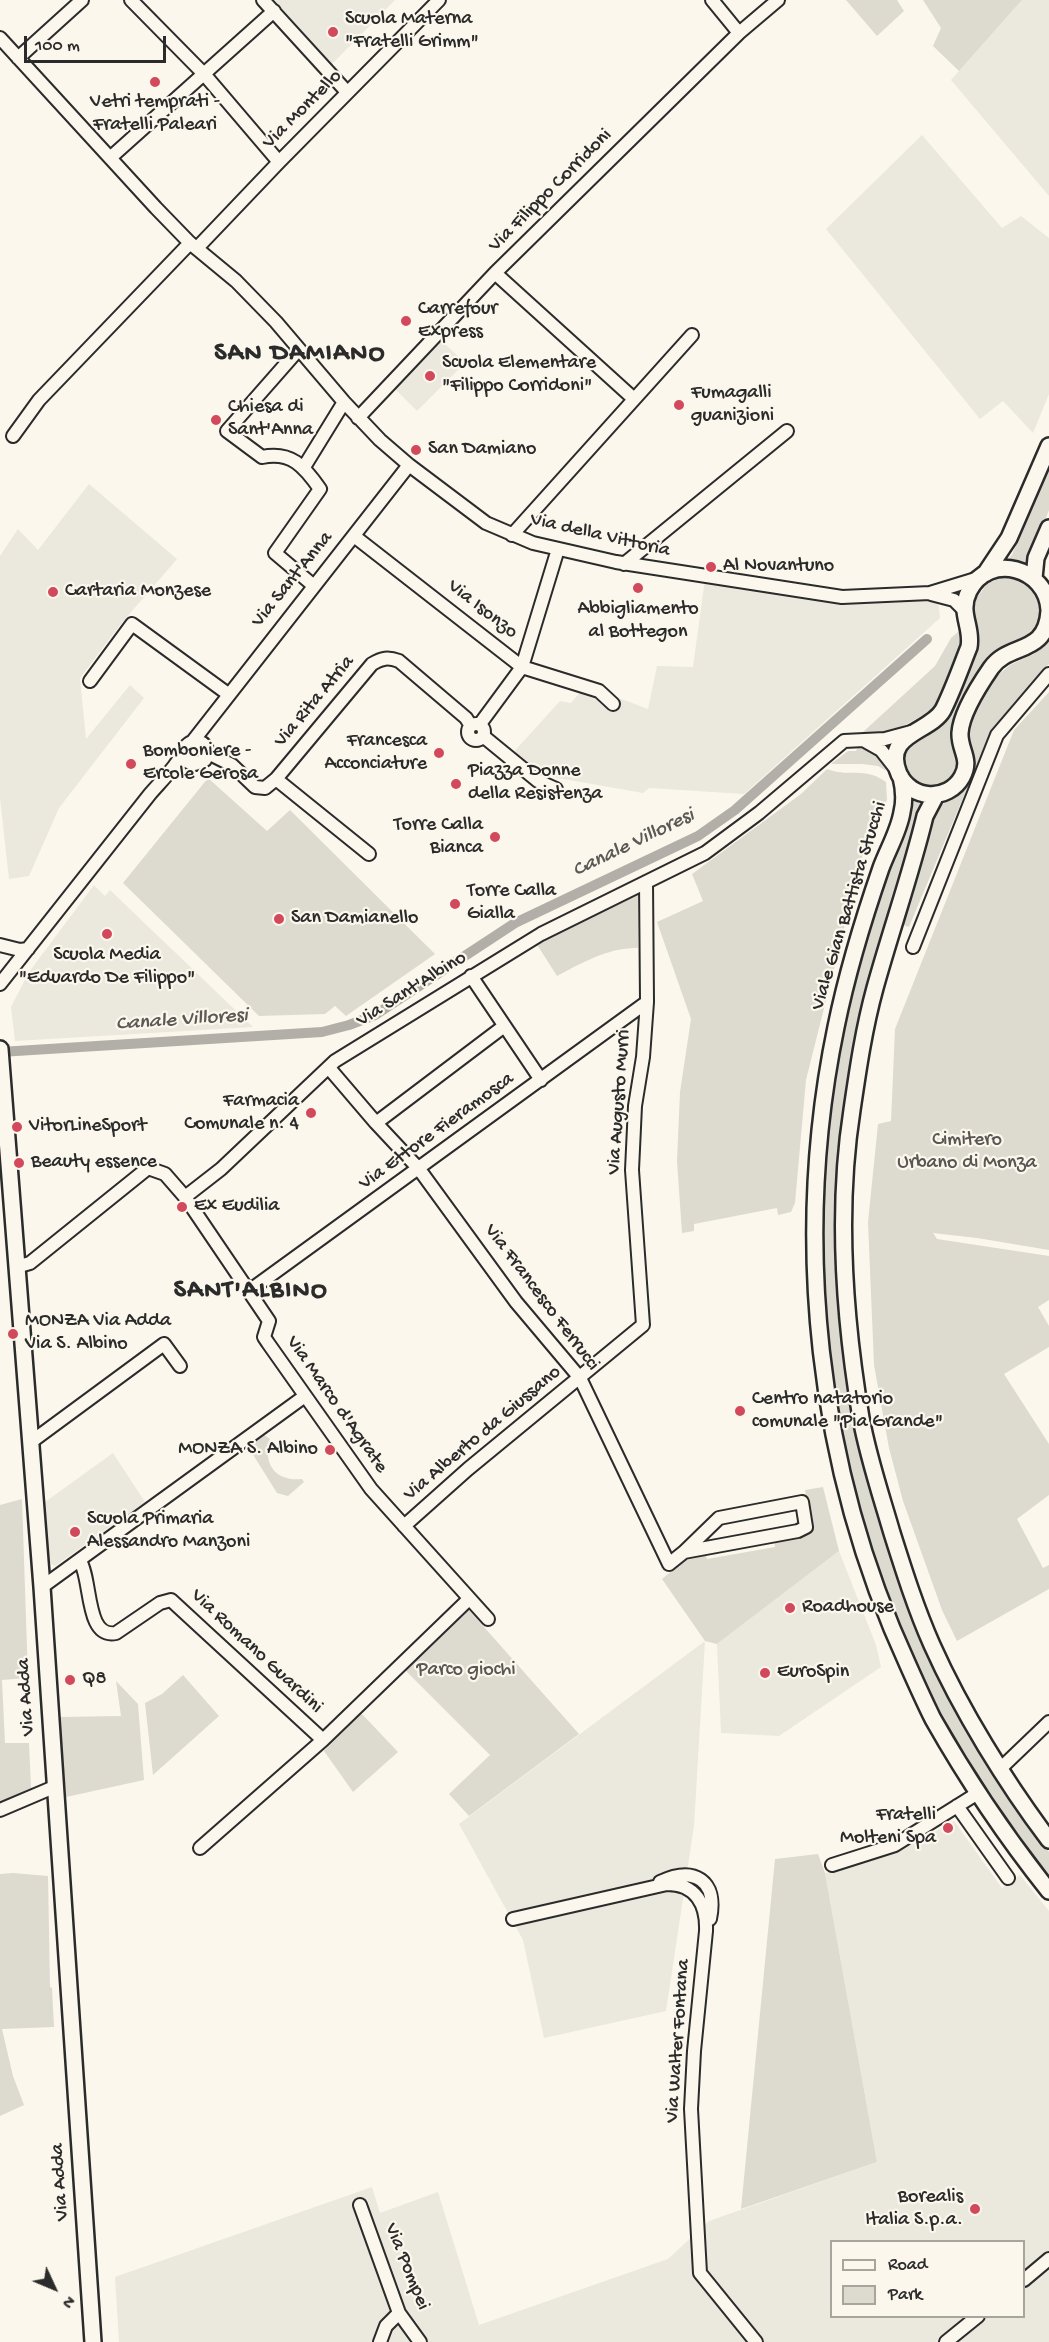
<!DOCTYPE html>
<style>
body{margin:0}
#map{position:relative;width:1049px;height:2342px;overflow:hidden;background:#fbf7ec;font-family:"Gochi Hand",sans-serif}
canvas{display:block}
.legend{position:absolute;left:830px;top:2240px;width:195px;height:78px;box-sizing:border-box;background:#fbf7ec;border:2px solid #a8a59f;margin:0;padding:8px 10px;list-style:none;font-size:18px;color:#2b2b2b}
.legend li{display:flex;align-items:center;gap:12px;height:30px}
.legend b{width:30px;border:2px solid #a8a59f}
.north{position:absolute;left:24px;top:2258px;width:60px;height:60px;-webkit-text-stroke:4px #fbf7ec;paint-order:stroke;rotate:134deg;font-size:16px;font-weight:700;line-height:24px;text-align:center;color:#2b2b2b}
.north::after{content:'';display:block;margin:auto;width:21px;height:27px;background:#2b2b2b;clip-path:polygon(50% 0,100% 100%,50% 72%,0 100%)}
.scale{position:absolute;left:24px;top:36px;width:142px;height:27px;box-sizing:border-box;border:3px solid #2b2b2b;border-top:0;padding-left:8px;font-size:18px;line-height:21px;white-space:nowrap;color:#2b2b2b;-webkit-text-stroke:4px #fbf7ec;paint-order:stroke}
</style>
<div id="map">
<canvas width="1049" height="2342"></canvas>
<ul class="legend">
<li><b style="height:8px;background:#fbf7ec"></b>Road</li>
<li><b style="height:16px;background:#dddad0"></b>Park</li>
</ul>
<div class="north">N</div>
<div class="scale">100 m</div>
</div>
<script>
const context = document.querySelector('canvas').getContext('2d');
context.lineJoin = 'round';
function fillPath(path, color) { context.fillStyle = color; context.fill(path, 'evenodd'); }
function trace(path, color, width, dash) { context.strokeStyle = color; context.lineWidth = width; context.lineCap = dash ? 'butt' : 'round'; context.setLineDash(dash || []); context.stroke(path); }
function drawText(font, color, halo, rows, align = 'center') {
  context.font = font + ' "Gochi Hand",sans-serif'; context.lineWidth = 4.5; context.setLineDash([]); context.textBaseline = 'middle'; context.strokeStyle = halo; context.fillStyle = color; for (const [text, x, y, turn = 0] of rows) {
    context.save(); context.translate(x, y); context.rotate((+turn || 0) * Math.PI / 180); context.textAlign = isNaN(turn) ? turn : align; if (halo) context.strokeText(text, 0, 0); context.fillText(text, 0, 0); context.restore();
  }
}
fillPath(new Path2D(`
 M 274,0 L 395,0 L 332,64 Z
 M 1022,0 L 1049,0 L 1049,196 L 951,80 Z
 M 922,135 L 1002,228 L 1021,216 L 1049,238 L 1049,394 L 1033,433 L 1003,401 L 980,419 L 826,229 Z
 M 442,341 L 465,363 L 417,411 L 395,389 Z
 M 89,484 L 177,559 L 120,625 L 80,678 L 86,739 L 130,685 L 144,698 L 59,808 L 29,876 L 9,879 L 0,798 L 0,556 L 18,529 L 38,550 Z
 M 705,579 L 822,600 L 882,603 L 938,600 L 940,618 L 744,794 L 649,788 L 643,793 L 558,778 L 531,770 L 511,755 L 560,701 L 571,703 L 582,690 L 608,705 L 616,697 L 648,709 L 657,666 L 693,667 Z
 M 94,885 L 105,896 L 110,890 L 253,1027 L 15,1041 L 11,1007 L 29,972 Z
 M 113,1453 L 145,1502 L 55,1566 L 48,1562 L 45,1502 Z
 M 839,1551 L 876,1645 L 881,1667 L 779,1736 L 721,1733 L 717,1644 Z
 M 705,1641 L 694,1826 L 666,2011 L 544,2038 L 523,1940 L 459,1824 Z
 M 954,1821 L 1002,1888 L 1020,1875 L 1049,1911 L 1049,2342 L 119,2342 L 115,2277 L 372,2187 L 380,2213 L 438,2192 L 479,2325 L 668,2259 L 709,2221 L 877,2162 L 825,1873 L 897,1853 ZM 832,2242 L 1024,2242 L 1024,2316 L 832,2316 Z`), '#ebe8de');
fillPath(new Path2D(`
 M 846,0 L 897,0 L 904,11 L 877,36 Z
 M 923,0 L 1022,0 L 959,71 L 933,46 L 941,28 Z
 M 1049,464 L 1049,510 L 1031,555 L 1032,567 L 1007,560 L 1012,555 Z
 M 1003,577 C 1023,575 1031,586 1043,600 L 1041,630 L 987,662 L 982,668 C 972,682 956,710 953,727 C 949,746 966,763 949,779 C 944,785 936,788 928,787 C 919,787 910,780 906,772 C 890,740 937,732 951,712 L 979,640 L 973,617 L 976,599 L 987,584 Z
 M 959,631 L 964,632 L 962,646 L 940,700 L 934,709 L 889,734 L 863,732 L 935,666 L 951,638 Z
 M 1049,641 L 1049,664 L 991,731 L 909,927 L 903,925 L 931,821 L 940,806 L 959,791 L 973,759 L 968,730 L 973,715 L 991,681 L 1010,665 L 1034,654 Z
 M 1049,692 L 1049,1250 L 977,1238 L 933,1233 L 937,1239 L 1049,1256 L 1049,1300 L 1038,1307 L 1049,1326 L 1049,1347 L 1004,1374 L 1049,1444 L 1049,1495 L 1017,1519 L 1043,1568 L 1049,1565 L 1049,1589 L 957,1641 L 942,1610 L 903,1501 L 889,1448 L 874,1365 L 868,1222 L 878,1124 L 891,1121 L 895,1029 L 1014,730 Z
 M 865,745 L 875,750 L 894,769 L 890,773 L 878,766 L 862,764 L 831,764 L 848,751 L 856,751 L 858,747 Z
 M 827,769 C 850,778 863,766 886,782 L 887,800 L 866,841 L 806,1080 L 795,1203 L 791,1212 L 778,1215 L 777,1208 L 694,1224 L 694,1231 L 682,1233 L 677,1161 L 680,1092 L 691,1019 L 657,922 L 703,901 L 692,874 L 801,794 Z
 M 208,778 L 267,831 L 290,810 L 435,954 L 346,1016 L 335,1006 L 325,1014 L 259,1016 L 123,883 Z
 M 911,797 L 925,802 L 861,1023 L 844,1325 L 909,1604 L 975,1742 L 994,1775 L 1049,1852 L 1049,1883 C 1031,1860 1016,1835 1000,1812 C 984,1788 965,1765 951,1740 C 838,1540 799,1301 834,1075 C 837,1056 839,1037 844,1018 C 861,943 887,870 911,797 Z
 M 638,895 L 638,948 C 610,947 581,963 557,976 L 536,943 Z
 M 264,1435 L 270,1439 C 262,1464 276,1482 302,1479 L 304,1482 L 288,1496 L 277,1493 L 252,1453 L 250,1446 Z
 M 823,1487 L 839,1551 L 717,1644 L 705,1641 L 662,1579 L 690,1556 L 705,1552 L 707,1559 L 775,1547 L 774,1540 L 812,1527 L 805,1490 Z
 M 22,1499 L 28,1678 L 2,1680 L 5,1743 L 29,1743 L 31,1788 L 0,1802 L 0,1505 Z
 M 468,1609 L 579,1734 L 469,1816 L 449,1794 L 490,1755 L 404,1669 Z
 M 183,1675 L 219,1716 L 153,1775 L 145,1703 L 162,1694 Z
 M 116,1681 L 138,1704 L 144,1780 L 66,1797 L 60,1717 L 121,1716 Z
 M 361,1713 L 398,1752 L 353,1792 L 324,1751 Z
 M 818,1854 L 825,1873 L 877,2162 L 741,2209 L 775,1859 Z
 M 13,1873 L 48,1876 L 50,1987 L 52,1988 L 54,2027 L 2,2029 L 13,2076 L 24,2105 L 0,2116 L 0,1874 Z`), '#dddad0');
trace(new Path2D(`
 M 0,1052 L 322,1032 L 349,1025 L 375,1015 L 515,923 L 698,836 L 735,810 L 927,639`), '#b1afa7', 10);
const minor = new Path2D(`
 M 131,0 L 204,74 L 279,162
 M 263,0 L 347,92
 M 712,0 L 739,33
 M 0,38 L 156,208 L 190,243 L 236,281 L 276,322 L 344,402 L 380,440 L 409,465 L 486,523 L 533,543 L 616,562 L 842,597 L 930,593 L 979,578
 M 18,58 L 82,0
 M 110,158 L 274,11
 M 197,248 L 279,162 L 439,0
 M 495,273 L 634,399
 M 299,349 L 227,431 L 262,457 C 291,451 304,466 320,489 L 275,553 L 314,586
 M 358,418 L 495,273 L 739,33 L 778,0
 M 13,436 L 39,400 L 190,243
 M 304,467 L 344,402
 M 512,535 L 692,335
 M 354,536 L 522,667 L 599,691 L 613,704
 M 624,564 L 787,431
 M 931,594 L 954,600 L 964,610
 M 90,681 L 132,624 L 228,694
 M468 732a8 8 0 1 1 16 0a8 8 0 1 1-16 0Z
 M 480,724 L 522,667 L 558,549
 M 483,736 L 538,781 L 556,789
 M 193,741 L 409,465
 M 865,741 L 881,750 L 896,769
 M 208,753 L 232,765 L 255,787 L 265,788 L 276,779 L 372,664 C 382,658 388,657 399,661 L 466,718 L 471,726
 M 276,779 L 369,854
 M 0,945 L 20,950 L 28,949
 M 913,947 L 997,735 L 1049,674
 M 471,976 L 541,1080
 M 0,984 L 150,794 C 163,779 179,764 186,746 C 195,737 206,741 208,753 L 205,760 L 195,764 L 188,762 L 184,754
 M 329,1068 L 376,1123 L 419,1169 L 516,1302 L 580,1378 L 669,1564 L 684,1552 L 719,1518 L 802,1502 L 806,1527 L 798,1531 L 684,1552
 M 376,1123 L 503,1027
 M 185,1197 L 221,1169 L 335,1061 L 541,934 L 705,853 L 759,813 L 844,741 L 885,739 L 911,732
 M 16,1267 L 30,1263 L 148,1168 L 165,1174 L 185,1197 L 269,1321 L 264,1337 L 268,1343 L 371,1489 L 488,1619
 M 249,1291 L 647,1002
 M 31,1442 L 164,1344 L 180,1366
 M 404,1526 L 468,1469 L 643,1325 L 632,1170 L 635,1106 L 643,1057 L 647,1002 L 646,882
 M 80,1561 C 92,1580 85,1639 116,1633 L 160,1603 L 171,1600 L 323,1740
 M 42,1587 L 305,1396
 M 1000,1769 L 1049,1722
 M 957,1806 L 1008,1878
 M 0,1810 L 54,1787
 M 200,1848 L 323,1740 L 469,1599
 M 832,1865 L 895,1845 L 978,1793
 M 660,1882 C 694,1866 718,1880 710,1919
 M 513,1919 L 667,1884 C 696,1884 707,1905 706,1931 L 694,2051 L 691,2109 L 700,2273 L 756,2342
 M 360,2205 L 399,2313 L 420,2342
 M 1024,2280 L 1049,2259
 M 380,2342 L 386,2326 L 399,2313
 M 946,2342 L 978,2316`);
const major = new Path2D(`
 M 985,574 L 1009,538 L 1049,446
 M 1034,578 L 1036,558 L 1049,528
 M 1049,610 C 1047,568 989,551 969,591 C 958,613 973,627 969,647 C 961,667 953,690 943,710 C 930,733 882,733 899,774 C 911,800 948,802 962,777 C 972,759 959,750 960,733 C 961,713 980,684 991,668 C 1009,642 1046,656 1049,611
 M 901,777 C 904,789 905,800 902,812 C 899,831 888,849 881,868 C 863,920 847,973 836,1027 C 792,1239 817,1468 908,1665 C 916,1683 924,1701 933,1719 C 967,1779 1006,1837 1049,1891
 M 936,795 L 925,816 C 911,874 891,930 875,988 C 864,1028 858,1069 852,1110 C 836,1212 844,1317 861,1418 C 868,1457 881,1495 892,1533 C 904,1571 916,1609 932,1645 C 961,1710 1006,1783 1049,1840
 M 0,1049 L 42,1587 L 93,2342`);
trace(minor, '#2b2b2b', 16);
trace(major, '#2b2b2b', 20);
trace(minor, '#fbf7ec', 12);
trace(major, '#fbf7ec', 15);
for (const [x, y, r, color] of [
 [333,32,6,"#d1495b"],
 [155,82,6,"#d1495b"],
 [406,321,6,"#d1495b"],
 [430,376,6,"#d1495b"],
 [679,405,6,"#d1495b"],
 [216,420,6,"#d1495b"],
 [416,450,6,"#d1495b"],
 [711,567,6,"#d1495b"],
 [638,588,6,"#d1495b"],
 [53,592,6,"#d1495b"],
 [439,753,6,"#d1495b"],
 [131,764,6,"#d1495b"],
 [456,784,6,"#d1495b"],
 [495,837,6,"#d1495b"],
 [455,904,6,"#d1495b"],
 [279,919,6,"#d1495b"],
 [107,934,6,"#d1495b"],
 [311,1113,6,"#d1495b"],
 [17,1127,6,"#d1495b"],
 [19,1163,6,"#d1495b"],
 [182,1207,6,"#d1495b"],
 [13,1334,6,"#d1495b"],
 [740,1411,6,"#d1495b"],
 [330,1450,6,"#d1495b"],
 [75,1532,6,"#d1495b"],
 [790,1608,6,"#d1495b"],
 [765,1673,6,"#d1495b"],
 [70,1680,6,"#d1495b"],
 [948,1828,6,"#d1495b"],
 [975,2209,6,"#d1495b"]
]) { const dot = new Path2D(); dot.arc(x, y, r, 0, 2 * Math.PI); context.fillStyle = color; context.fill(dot); trace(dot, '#fbf7ec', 2); }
drawText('20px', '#2b2b2b', '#fbf7ec', [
 ["Scuola Materna",345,20],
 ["\"Fratelli Grimm\"",345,43],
 ["Vetri temprati -",155,103,"center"],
 ["Fratelli Paleari",155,126,"center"],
 ["Carrefour",418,310],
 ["Express",418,333],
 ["Scuola Elementare",442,364],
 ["\"Filippo Corridoni\"",442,387],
 ["Fumagalli",691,394],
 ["guanizioni",691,417],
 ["Chiesa di",228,408],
 ["Sant'Anna",228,431],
 ["San Damiano",428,450],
 ["Al Novantuno",723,567],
 ["Cartaria Monzese",65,592],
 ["Abbigliamento",638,610,"center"],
 ["al Bottegon",638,633,"center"],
 ["Francesca",427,742,"right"],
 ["Acconciature",427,765,"right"],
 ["Bomboniere -",143,752],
 ["Ercole Gerosa",143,775],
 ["Piazza Donne",468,772],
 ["della Resistenza",468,795],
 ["Torre Calla",483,826,"right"],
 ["Bianca",483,849,"right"],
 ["Torre Calla",467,892],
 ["Gialla",467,915],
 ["San Damianello",291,919],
 ["Scuola Media",107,956,"center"],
 ["\"Eduardo De Filippo\"",107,979,"center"],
 ["Farmacia",299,1102,"right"],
 ["Comunale n. 4",299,1125,"right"],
 ["VitorLineSport",29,1127],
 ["Beauty essence",31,1163],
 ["Ex Eudilia",194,1207],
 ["MONZA Via Adda",25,1322],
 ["Via S. Albino",25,1345],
 ["Centro natatorio",752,1400],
 ["comunale \"Pia Grande\"",752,1423],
 ["MONZA S. Albino",318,1450,"right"],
 ["Scuola Primaria",87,1520],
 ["Alessandro Manzoni",87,1543],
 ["Roadhouse",802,1608],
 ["EuroSpin",777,1673],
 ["Q8",82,1680],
 ["Fratelli",936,1816,"right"],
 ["Molteni Spa",936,1839,"right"],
 ["Borealis",963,2198,"right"],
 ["Italia S.p.a.",963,2221,"right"]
], 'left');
drawText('20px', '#2b2b2b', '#fbf7ec', [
 ["Via Montello",303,110,-45],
 ["Via Filippo Corridoni",551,191,-45],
 ["Via della Vittoria",600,536,13],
 ["Via Sant'Anna",293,580,-51],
 ["Via Isonzo",482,610,38],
 ["Via Rita Atria",315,702,-50],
 ["Viale Gian Battista Stucchi",850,906,-73],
 ["Via Sant'Albino",412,990,-32],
 ["Via Augusto Murri",620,1102,-86],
 ["Via Ettore Fieramosca",437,1132,-36],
 ["Via Francesco Ferrucci",541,1298,53],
 ["Via Marco d'Agrate",336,1405,55],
 ["Via Alberto da Giussano",483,1434,-40],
 ["Via Romano Guardini",256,1652,43],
 ["Via Adda",27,1697,-94],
 ["Via Walter Fontana",679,2041,-86],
 ["Via Adda",61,2182,-94],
 ["Via Pompei",406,2267,68]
]);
drawText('20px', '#585754', '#fbf7ec', [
 ["Cimitero",967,1141],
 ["Urbano di Monza",967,1164],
 ["Parco giochi",466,1671]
]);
drawText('italic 21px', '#5a5956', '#fbf7ec', [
 ["Canale Villoresi",634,844,-26],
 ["Canale Villoresi",182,1021,-4]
]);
context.letterSpacing = '1.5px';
drawText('bold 26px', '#2b2b2b', '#fbf7ec', [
 ["SAN DAMIANO",300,355],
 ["SANT'ALBINO",251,1292]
]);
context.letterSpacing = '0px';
</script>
